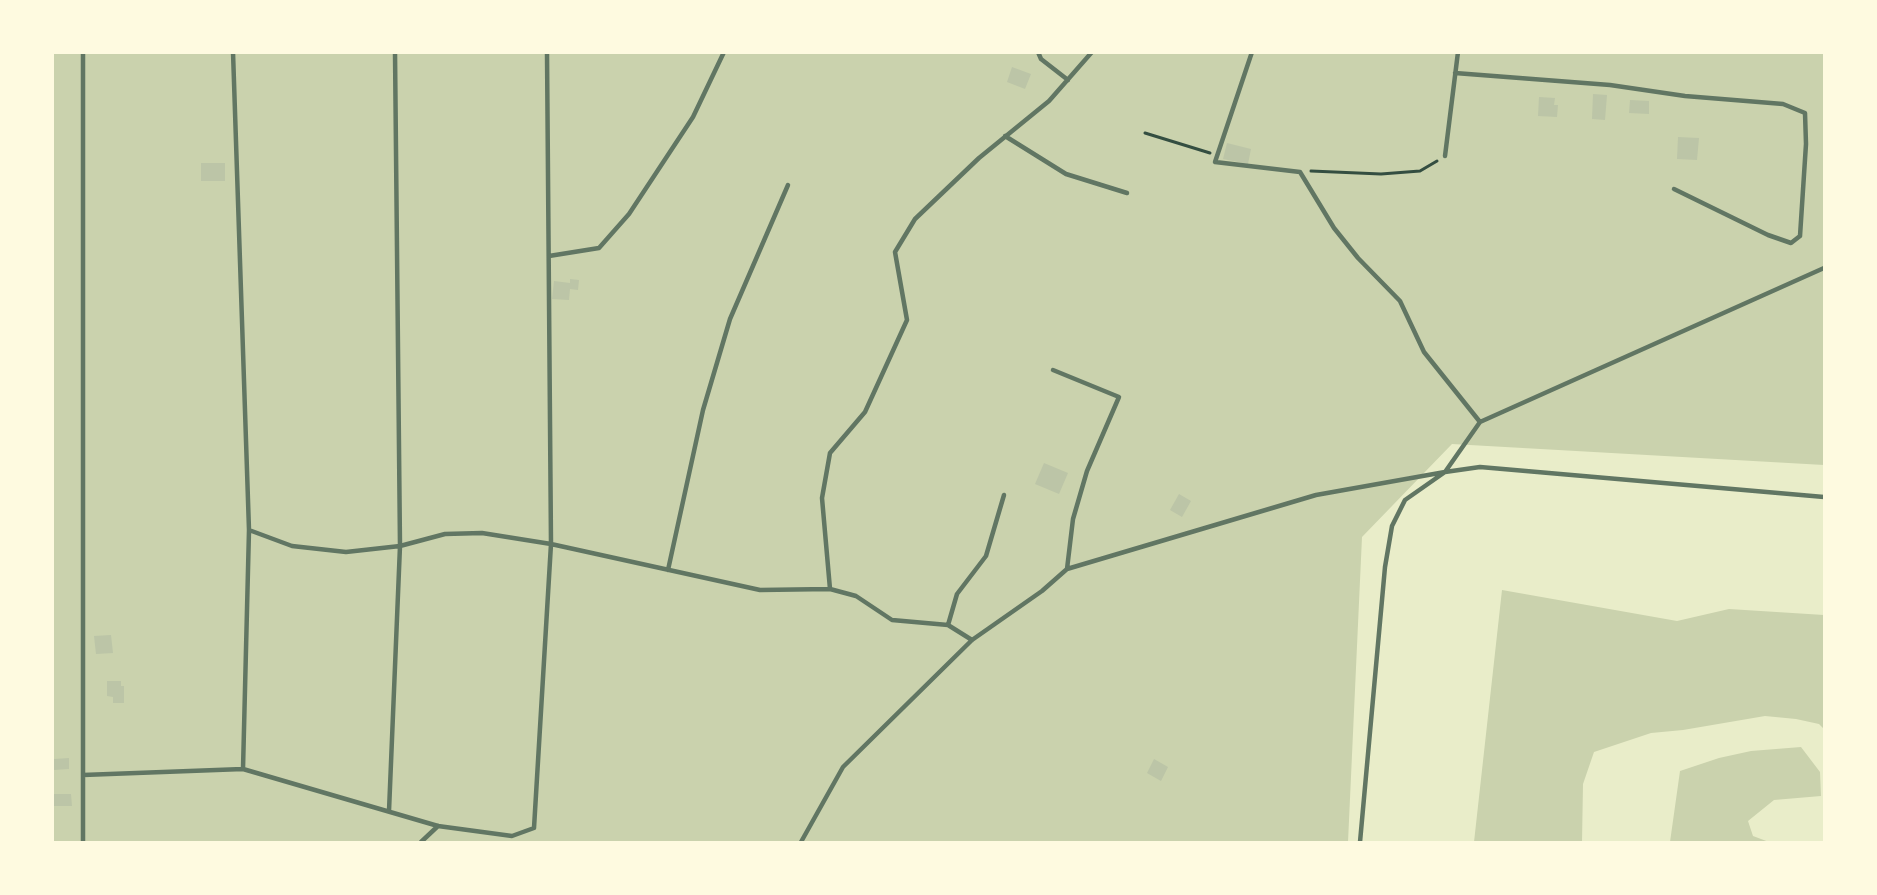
<!DOCTYPE html>
<style>
body{margin:0}
#map{position:relative;width:1877px;height:895px;overflow:hidden;background:#e9edc9;font-family:Karla,sans-serif}
canvas{display:block}
.frame{position:absolute;inset:0;border:54px solid #fefae0;pointer-events:none}
</style>
<div id="map">
<canvas width="1877" height="895"></canvas>
<div class="frame"></div>
</div>
<script>
const context = document.querySelector('canvas').getContext('2d');
context.lineJoin = 'round';
function fillPath(path, color) { context.fillStyle = color; context.fill(path, 'evenodd'); }
function trace(path, color, width, dash) { context.strokeStyle = color; context.lineWidth = width; context.lineCap = dash ? 'butt' : 'round'; context.setLineDash(dash || []); context.stroke(path); }
fillPath(new Path2D(`
 M 52,53 L 1824,53 L 1824,465 L 1452,444 L 1362,537 L 1348,842 L 53,842 Z
 M 1502,590 L 1677,621 L 1729,609 L 1824,615 L 1824,729 L 1819,724 L 1796,719 L 1765,716 L 1683,730 L 1651,733 L 1594,752 L 1583,784 L 1582,842 L 1474,842 Z
 M 1801,747 L 1820,772 L 1821,796 L 1774,800 L 1748,821 L 1753,836 L 1769,842 L 1670,842 L 1680,771 L 1719,758 L 1751,751 Z`), '#cad2ad');
fillPath(new Path2D(`
 M 1012,67 L 1031,74 L 1025,89 L 1007,82 Z
 M 1593,94 L 1607,95 L 1605,120 L 1592,119 Z
 M 1539,97 L 1555,98 L 1554,105 L 1558,105 L 1557,117 L 1538,116 Z
 M 1630,100 L 1649,101 L 1649,114 L 1629,113 Z
 M 1678,137 L 1699,138 L 1697,160 L 1677,159 Z
 M 1227,143 L 1251,149 L 1248,164 L 1223,159 Z
 M 201,163 L 225,163 L 225,181 L 201,181 Z
 M 570,279 L 579,280 L 578,290 L 570,289 L 569,300 L 552,299 L 554,281 L 570,283 Z
 M 1044,463 L 1068,473 L 1059,494 L 1035,484 Z
 M 1179,494 L 1191,501 L 1182,517 L 1170,510 Z
 M 111,635 L 113,653 L 96,654 L 94,636 Z
 M 107,681 L 121,681 L 121,686 L 124,686 L 124,703 L 113,703 L 113,697 L 107,696 Z
 M 69,758 L 69,769 L 54,770 L 54,759 Z
 M 1154,759 L 1168,767 L 1161,781 L 1147,773 Z
 M 53,794 L 71,794 L 72,806 L 53,806 Z`), '#bcc5a7');
trace(new Path2D(`
 M 1145,133 L 1210,153
 M 1311,171 L 1381,174 L 1420,171 L 1437,161`), '#344e41', 3);
trace(new Path2D(`
 M 83,52 L 83,842
 M 233,52 L 249,530 L 243,769
 M 1038,52 L 1041,59 L 1068,80
 M 1252,52 L 1215,162 L 1300,172 L 1334,228 L 1358,258 L 1400,301 L 1424,352 L 1480,422
 M 1455,73 L 1610,85 L 1685,96 L 1783,104 L 1805,113 L 1806,144 L 1800,236 L 1791,243 L 1768,235 L 1674,189
 M 1005,136 L 1066,174 L 1127,193
 M 1445,156 L 1458,52
 M 549,256 L 599,248 L 629,214 L 693,117 L 724,52
 M 1053,370 L 1119,397 L 1087,471 L 1073,519 L 1067,569
 M 249,530 L 292,546 L 346,552 L 400,546 L 445,534 L 482,533 L 551,544 L 760,590 L 830,589 L 856,596 L 892,620 L 948,625
 M 668,570 L 703,410 L 730,319 L 788,185
 M 830,589 L 822,498 L 830,453 L 865,412 L 907,320 L 895,252 L 915,219 L 979,158 L 1049,101 L 1092,52
 M 972,640 L 948,625 L 957,594 L 986,556 L 1004,495
 M 83,775 L 243,769 L 438,826 L 512,836 L 534,828 L 551,544 L 547,52
 M 389,811 L 400,546 L 395,52
 M 421,842 L 438,826
 M 801,842 L 843,767 L 972,640 L 1042,591 L 1067,569 L 1316,495 L 1445,472 L 1480,422 L 1824,268
 M 1360,842 L 1385,567 L 1392,526 L 1405,500 L 1445,472 L 1480,467 L 1824,497`), '#617663', 4.5);
</script>
